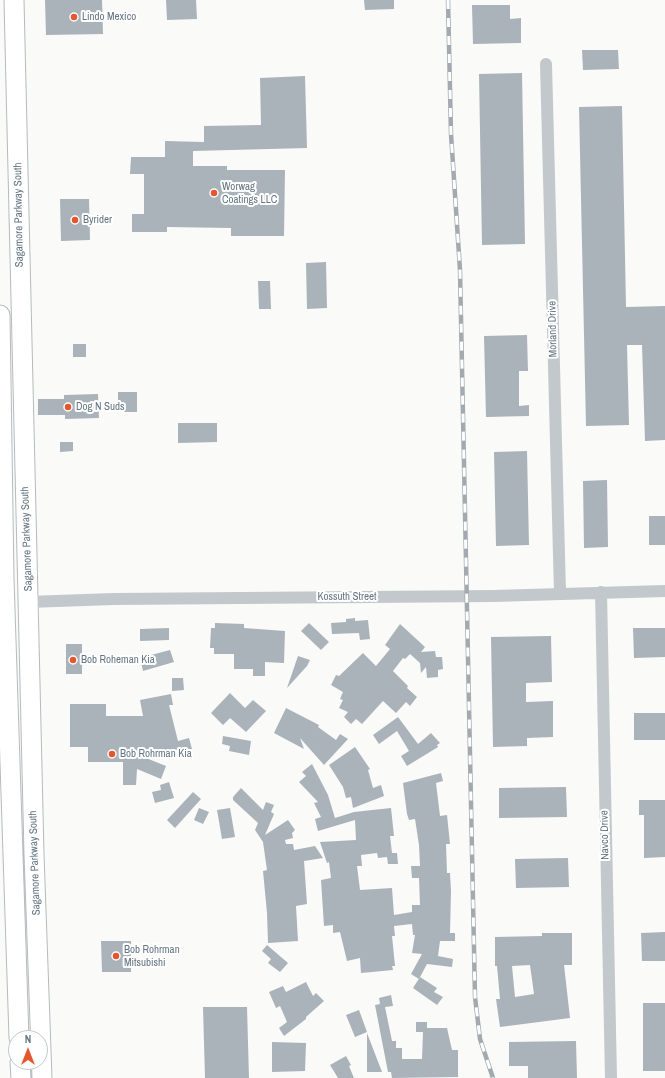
<!DOCTYPE html>
<style>
body{margin:0}
#map{position:relative;width:665px;height:1078px;overflow:hidden;background:#fafaf8;font-family:"Archivo Narrow",sans-serif}
canvas{display:block}
.north{position:absolute;left:8px;top:1030px;width:40px;height:40px;box-sizing:border-box;background:#fff;border:1px solid #c1c8cd;border-radius:50%;rotate:0deg;font-size:11px;font-weight:700;line-height:16px;text-align:center;color:#657683}
.north::after{content:'';display:block;margin:auto;width:14px;height:18px;background:#e4572e;clip-path:polygon(50% 0,100% 100%,50% 72%,0 100%)}
</style>
<div id="map">
<canvas width="665" height="1078"></canvas>
<div class="north">N</div>
</div>
<script>
const context = document.querySelector('canvas').getContext('2d');
context.lineJoin = 'round';
function fillPath(path, color) { context.fillStyle = color; context.fill(path, 'evenodd'); }
function trace(path, color, width, dash) { context.strokeStyle = color; context.lineWidth = width; context.lineCap = dash ? 'butt' : 'round'; context.setLineDash(dash || []); context.stroke(path); }
function drawText(font, color, halo, rows, align = 'center') {
  context.font = font + ' "Archivo Narrow",sans-serif'; context.lineWidth = 4; context.setLineDash([]); context.textBaseline = 'middle'; context.strokeStyle = halo; context.fillStyle = color; for (const [text, x, y, turn = 0] of rows) {
    context.save(); context.translate(x, y); context.rotate((+turn || 0) * Math.PI / 180); context.textAlign = isNaN(turn) ? turn : align; if (halo) context.strokeText(text, 0, 0); context.fillText(text, 0, 0); context.restore();
  }
}
fillPath(new Path2D(`
 M 45,0 L 102,0 L 103,34 L 46,35 Z
 M 166,0 L 196,0 L 197,19 L 167,20 Z
 M 364,0 L 394,0 L 394,9 L 365,10 Z
 M 472,5 L 510,5 L 510,19 L 521,18 L 521,43 L 473,44 Z
 M 582,50 L 618,50 L 619,69 L 583,70 Z
 M 522,73 L 525,244 L 482,245 L 479,74 Z
 M 305,76 L 307,148 L 193,151 L 193,166 L 227,166 L 227,170 L 285,170 L 284,236 L 231,236 L 231,228 L 167,227 L 167,232 L 132,232 L 132,214 L 144,214 L 144,174 L 130,174 L 131,157 L 165,157 L 165,141 L 204,142 L 204,126 L 261,125 L 260,78 Z
 M 622,106 L 626,307 L 665,306 L 665,440 L 645,441 L 642,345 L 627,345 L 629,425 L 586,426 L 579,107 Z
 M 60,199 L 89,199 L 90,240 L 61,241 Z
 M 326,262 L 327,308 L 307,309 L 306,263 Z
 M 258,281 L 270,281 L 271,309 L 259,309 Z
 M 527,335 L 528,371 L 519,371 L 519,406 L 529,405 L 529,416 L 486,417 L 484,336 Z
 M 73,344 L 86,344 L 86,357 L 73,357 Z
 M 118,392 L 137,392 L 137,412 L 118,412 Z
 M 98,394 L 99,418 L 65,419 L 65,415 L 38,415 L 38,399 L 64,399 L 64,395 Z
 M 178,423 L 217,423 L 217,442 L 178,443 Z
 M 60,442 L 73,442 L 73,451 L 60,452 Z
 M 527,451 L 529,545 L 496,546 L 494,452 Z
 M 607,480 L 608,547 L 584,548 L 583,481 Z
 M 649,516 L 665,516 L 665,545 L 649,545 Z
 M 355,618 L 355,621 L 368,620 L 370,639 L 360,640 L 359,633 L 332,634 L 331,623 L 346,622 L 346,619 Z
 M 215,623 L 244,624 L 244,628 L 285,631 L 284,663 L 265,662 L 265,676 L 253,676 L 253,669 L 234,669 L 234,654 L 214,654 L 214,648 L 210,648 L 211,628 L 215,628 Z
 M 309,623 L 329,642 L 321,650 L 301,631 Z
 M 400,624 L 425,647 L 421,652 L 435,651 L 436,657 L 442,657 L 443,669 L 438,670 L 438,677 L 427,678 L 426,667 L 421,673 L 420,663 L 410,654 L 405,659 L 403,658 L 393,671 L 408,686 L 407,688 L 417,697 L 410,706 L 406,702 L 396,713 L 383,701 L 362,724 L 356,719 L 351,724 L 344,717 L 348,712 L 339,708 L 343,700 L 340,699 L 343,692 L 331,685 L 336,675 L 339,676 L 363,653 L 376,666 L 390,649 L 385,645 Z
 M 169,628 L 169,640 L 140,641 L 140,629 Z
 M 633,628 L 665,628 L 665,657 L 634,658 Z
 M 551,636 L 552,682 L 526,683 L 526,702 L 553,701 L 553,737 L 527,738 L 527,746 L 493,747 L 491,637 Z
 M 66,644 L 82,644 L 82,674 L 66,674 Z
 M 170,650 L 174,662 L 143,671 L 140,658 Z
 M 298,656 L 310,660 L 307,666 L 287,688 Z
 M 172,678 L 183,678 L 184,690 L 172,691 Z
 M 230,693 L 245,708 L 253,700 L 266,711 L 246,732 L 230,718 L 223,725 L 211,713 Z
 M 171,694 L 173,705 L 169,705 L 178,741 L 189,738 L 192,749 L 181,751 L 180,749 L 141,756 L 166,766 L 161,779 L 137,769 L 136,785 L 123,785 L 123,762 L 88,762 L 88,747 L 70,747 L 70,704 L 106,704 L 106,716 L 143,716 L 140,700 Z
 M 286,708 L 319,725 L 318,727 L 336,740 L 340,734 L 348,739 L 324,765 L 300,738 L 304,749 L 274,733 Z
 M 634,713 L 665,713 L 665,740 L 634,740 Z
 M 398,717 L 418,744 L 431,733 L 440,743 L 437,745 L 438,747 L 407,766 L 401,756 L 409,751 L 397,731 L 379,744 L 373,735 Z
 M 223,736 L 251,741 L 249,755 L 229,751 L 230,746 L 222,744 Z
 M 355,747 L 370,769 L 368,770 L 373,788 L 381,785 L 384,796 L 353,808 L 351,797 L 346,798 L 343,787 L 329,765 Z
 M 312,764 L 328,795 L 335,818 L 354,812 L 391,808 L 394,836 L 390,836 L 392,853 L 397,853 L 398,864 L 388,864 L 387,857 L 378,858 L 377,853 L 361,855 L 362,866 L 357,866 L 360,890 L 392,888 L 394,915 L 412,912 L 412,905 L 420,905 L 419,878 L 412,878 L 411,866 L 420,866 L 419,845 L 415,819 L 409,820 L 407,814 L 403,783 L 441,773 L 443,781 L 436,783 L 440,816 L 447,815 L 450,844 L 446,844 L 447,873 L 450,873 L 451,891 L 450,933 L 455,933 L 455,941 L 440,941 L 438,956 L 453,959 L 452,967 L 427,964 L 419,979 L 411,974 L 422,954 L 412,953 L 415,935 L 413,935 L 412,924 L 394,926 L 395,936 L 392,936 L 395,966 L 392,966 L 393,970 L 361,973 L 360,958 L 347,961 L 340,932 L 333,933 L 333,925 L 324,926 L 321,880 L 331,878 L 329,862 L 327,863 L 320,842 L 356,840 L 355,820 L 318,831 L 315,819 L 321,817 L 314,803 L 318,802 L 299,782 L 306,776 L 302,772 Z
 M 169,782 L 174,798 L 155,803 L 152,792 L 161,790 L 160,785 Z
 M 566,787 L 567,817 L 499,818 L 499,788 Z
 M 241,788 L 263,810 L 266,802 L 274,805 L 271,812 L 274,814 L 265,835 L 288,820 L 295,830 L 292,833 L 293,838 L 285,840 L 286,844 L 293,844 L 294,850 L 315,846 L 323,858 L 304,861 L 307,904 L 296,906 L 298,941 L 268,943 L 267,913 L 263,871 L 267,870 L 263,842 L 255,830 L 258,823 L 233,800 L 233,797 Z
 M 193,792 L 201,799 L 175,828 L 167,820 Z
 M 639,800 L 665,800 L 665,857 L 644,858 L 644,815 L 639,815 Z
 M 199,808 L 209,812 L 203,824 L 194,820 Z
 M 230,808 L 235,837 L 222,839 L 217,810 Z
 M 568,858 L 569,887 L 516,888 L 515,859 Z
 M 665,932 L 665,961 L 642,961 L 641,933 Z
 M 542,933 L 572,933 L 572,965 L 564,965 L 570,1018 L 500,1027 L 496,999 L 500,999 L 497,966 L 495,966 L 495,937 L 542,936 ZM 530,965 L 534,994 L 515,997 L 512,966 Z
 M 101,941 L 131,941 L 131,972 L 102,972 Z
 M 267,945 L 288,963 L 280,972 L 268,963 L 271,959 L 262,951 Z
 M 420,977 L 437,988 L 434,992 L 443,997 L 437,1005 L 413,988 Z
 M 306,982 L 313,996 L 316,993 L 324,1001 L 306,1017 L 306,1019 L 284,1036 L 279,1028 L 287,1022 L 280,1006 L 276,1008 L 269,992 L 283,986 L 286,992 Z
 M 391,995 L 393,1006 L 385,1007 L 392,1041 L 396,1041 L 396,1048 L 402,1048 L 402,1059 L 422,1059 L 423,1032 L 416,1032 L 416,1022 L 427,1022 L 427,1028 L 447,1028 L 452,1050 L 458,1050 L 458,1077 L 392,1078 L 391,1072 L 388,1072 L 375,1005 L 380,1004 L 379,998 Z
 M 643,1003 L 665,1003 L 665,1071 L 643,1071 Z
 M 203,1007 L 247,1007 L 249,1078 L 205,1078 Z
 M 359,1010 L 367,1032 L 355,1037 L 346,1015 Z
 M 367,1033 L 382,1072 L 367,1072 Z
 M 576,1041 L 577,1078 L 528,1078 L 528,1066 L 509,1066 L 509,1042 Z
 M 272,1042 L 306,1043 L 305,1071 L 272,1072 Z
 M 346,1056 L 351,1065 L 349,1066 L 354,1078 L 338,1078 L 330,1065 Z`), '#aab3b9');
const primary = new Path2D(`
 M 14,0 L 34,854 L 42,1078
 M 0,315 L 4,579 L 19,1038
 M 20,1062 L 21,1078`);
trace(primary, '#b5babe', 21);
trace(new Path2D(`
 M 546,64 L 560,593
 M 601,592 L 611,1078
 M 28,602 L 114,599 L 493,596 L 665,591`), '#c3c8cc', 12);
trace(primary, '#fff', 19);
const rail = new Path2D(`
 M 448,0 L 451,134 L 460,270 L 475,997 L 480,1039 L 493,1078`);
trace(rail, '#a2aab0', 4.5);
trace(rail, '#fff', 3, [9]);
for (const [x, y, r, color] of [
 [74,17,4,"#e4572e"],
 [214,193,4,"#e4572e"],
 [75,220,4,"#e4572e"],
 [68,407,4,"#e4572e"],
 [73,660,4,"#e4572e"],
 [112,754,4,"#e4572e"],
 [116,956,4,"#e4572e"]
]) { const dot = new Path2D(); dot.arc(x, y, r, 0, 2 * Math.PI); context.fillStyle = color; context.fill(dot); trace(dot, '#fff', 1.5); }
drawText('11px', '#657683', '#fff', [
 ["Lindo Mexico",82,17],
 ["Worwag",222,187],
 ["Coatings LLC",222,200],
 ["Byrider",83,220],
 ["Dog N Suds",76,407],
 ["Bob Roheman Kia",81,660],
 ["Bob Rohrman Kia",120,754],
 ["Bob Rohrman",124,950],
 ["Mitsubishi",124,963]
], 'left');
drawText('11px', '#657683', '#fff', [
 ["Sagamore Parkway South",19,215,-91],
 ["Morland Drive",553,329,-91],
 ["Sagamore Parkway South",27,539,-92],
 ["Kossuth Street",347,597],
 ["Navco Drive",605,835,-91],
 ["Sagamore Parkway South",35,863,-92]
]);
</script>
